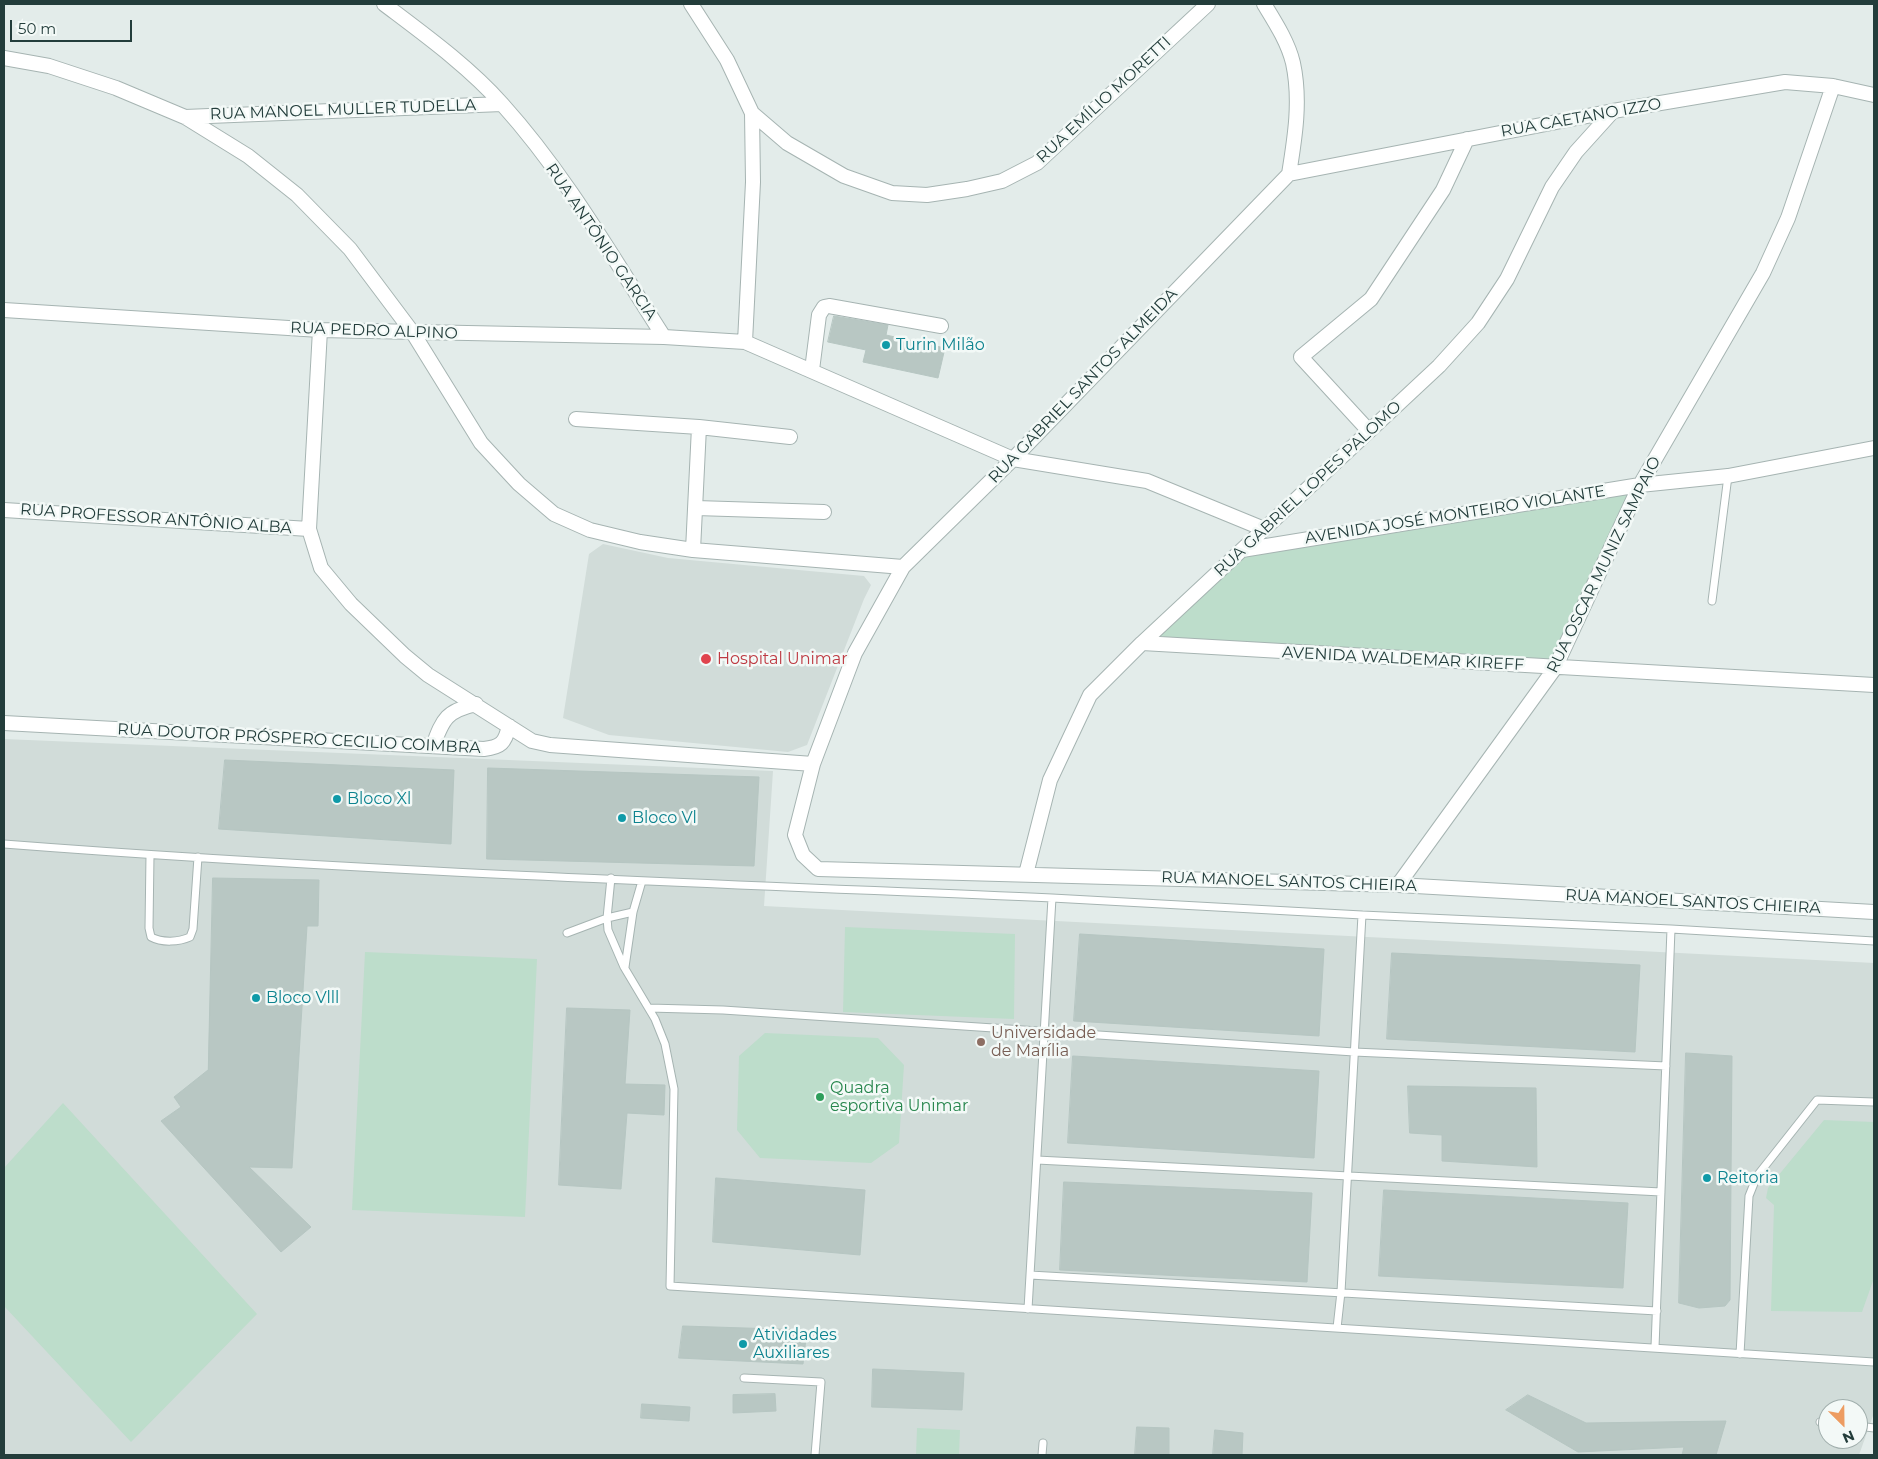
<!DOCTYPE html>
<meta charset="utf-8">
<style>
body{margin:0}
#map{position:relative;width:1878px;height:1459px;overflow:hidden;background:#e3ecea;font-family:Montserrat,sans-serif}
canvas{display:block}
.frame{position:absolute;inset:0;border:5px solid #233d3b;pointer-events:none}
.north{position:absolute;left:1818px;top:1399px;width:50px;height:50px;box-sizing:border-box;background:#f3f9f7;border:1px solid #a0aeac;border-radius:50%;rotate:157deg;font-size:14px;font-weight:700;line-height:20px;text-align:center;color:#233d3b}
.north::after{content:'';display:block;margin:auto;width:18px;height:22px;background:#ed9c61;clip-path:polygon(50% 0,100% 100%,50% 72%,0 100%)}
.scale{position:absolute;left:10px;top:20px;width:122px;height:22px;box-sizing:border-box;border:2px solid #233d3b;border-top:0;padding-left:6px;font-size:15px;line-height:18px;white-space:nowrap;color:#233d3b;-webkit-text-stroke:4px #f3f9f7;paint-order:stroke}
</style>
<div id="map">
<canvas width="1878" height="1459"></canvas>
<div class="frame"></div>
<div class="north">N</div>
<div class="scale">50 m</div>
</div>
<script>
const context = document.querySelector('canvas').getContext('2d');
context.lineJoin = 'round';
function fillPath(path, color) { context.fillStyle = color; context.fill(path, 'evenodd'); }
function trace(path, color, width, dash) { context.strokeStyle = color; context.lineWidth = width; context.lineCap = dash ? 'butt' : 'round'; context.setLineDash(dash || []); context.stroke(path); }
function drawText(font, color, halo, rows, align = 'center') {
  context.font = font + ' Montserrat,sans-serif'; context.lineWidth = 5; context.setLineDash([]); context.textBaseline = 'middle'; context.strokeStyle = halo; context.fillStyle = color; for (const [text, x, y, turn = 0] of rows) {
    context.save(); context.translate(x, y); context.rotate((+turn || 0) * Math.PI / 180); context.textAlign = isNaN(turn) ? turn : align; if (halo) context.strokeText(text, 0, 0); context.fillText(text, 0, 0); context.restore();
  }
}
fillPath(new Path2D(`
 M 603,544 L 668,558 L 864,576 L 871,585 L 864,599 L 807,745 L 788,752 L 609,735 L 563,718 L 589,554 Z
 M 4,739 L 773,771 L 764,906 L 1874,963 L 1874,1413 L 1859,1455 L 4,1455 ZM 1828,1409 L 1858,1409 L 1858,1439 L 1828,1439 Z`), '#d1dcd9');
fillPath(new Path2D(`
 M 1640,485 L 1555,668 L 1142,643 L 1242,550 Z
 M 845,927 L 1015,934 L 1014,1019 L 843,1012 Z
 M 365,952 L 537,959 L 525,1217 L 352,1210 Z
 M 765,1033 L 878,1038 L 904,1065 L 899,1143 L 871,1163 L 760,1158 L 737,1130 L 739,1056 Z
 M 63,1103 L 257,1314 L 131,1442 L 4,1306 L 4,1168 Z
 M 1824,1120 L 1874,1122 L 1874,1278 L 1862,1312 L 1771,1311 L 1774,1205 L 1766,1198 L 1768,1188 Z
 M 917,1428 L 960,1430 L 959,1455 L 916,1455 Z`), '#bdddcb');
const building = new Path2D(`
 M 834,316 L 888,325 L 886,335 L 945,348 L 938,378 L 863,362 L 866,350 L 828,342 Z
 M 225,760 L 454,770 L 451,844 L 219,829 Z
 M 488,768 L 759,777 L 754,866 L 487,859 Z
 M 213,878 L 319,880 L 318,926 L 307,926 L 292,1168 L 249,1167 L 311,1227 L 281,1252 L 161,1121 L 181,1107 L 174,1097 L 208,1070 Z
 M 1080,934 L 1324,949 L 1319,1036 L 1074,1021 Z
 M 1392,953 L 1640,965 L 1635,1052 L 1387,1039 Z
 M 567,1008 L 630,1010 L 625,1084 L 665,1085 L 664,1115 L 627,1113 L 621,1189 L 559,1185 Z
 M 1686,1053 L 1732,1056 L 1730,1300 L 1725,1306 L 1699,1308 L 1679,1303 Z
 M 1073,1056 L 1319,1071 L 1314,1158 L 1068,1143 Z
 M 1408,1086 L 1536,1088 L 1537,1167 L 1442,1161 L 1442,1135 L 1410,1133 Z
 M 716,1178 L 865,1190 L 860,1255 L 713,1242 Z
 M 1064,1182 L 1312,1193 L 1307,1282 L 1060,1270 Z
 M 1384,1190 L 1628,1203 L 1623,1288 L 1379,1276 Z
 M 683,1326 L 807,1330 L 803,1364 L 679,1358 Z
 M 873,1369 L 964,1373 L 962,1410 L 872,1407 Z
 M 775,1394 L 776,1411 L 733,1413 L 733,1395 Z
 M 1528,1395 L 1586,1423 L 1726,1421 L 1716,1455 L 1682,1455 L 1684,1447 L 1578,1452 L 1506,1410 Z
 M 642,1404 L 690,1407 L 689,1421 L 641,1418 Z
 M 1137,1427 L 1169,1428 L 1169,1455 L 1135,1455 Z
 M 1215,1430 L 1243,1433 L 1242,1455 L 1213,1455 Z`);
fillPath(building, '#b8c7c3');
trace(building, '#b6c6c2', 1);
const lane = new Path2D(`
 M 1712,601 L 1728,476
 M 4,844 C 352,871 703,883 1052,898
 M 150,855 L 149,928 L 151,937 C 162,943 179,942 190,937 L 193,929 L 198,857
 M 611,878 L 607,918 L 608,930 L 624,967 L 655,1019 L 665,1044 L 674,1089 L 670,1286 L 1874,1362
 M 567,933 L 607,918 L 633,912
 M 625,967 L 633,912 L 642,881
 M 649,1008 L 723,1010 L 1354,1052 L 1666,1066
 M 1037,1160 L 1661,1192
 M 1030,1275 L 1657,1311
 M 1028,1309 L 1052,898 L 1362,915 L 1671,929
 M 1337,1328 L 1341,1292 L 1362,915
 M 1655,1347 L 1671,929 L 1874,941
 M 1740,1354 L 1749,1196 L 1757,1176 L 1817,1100 L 1874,1102
 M 744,1378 L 821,1382 L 815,1455
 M 1820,1422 L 1828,1423
 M 1858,1426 L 1874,1428
 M 1042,1455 L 1043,1443`);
const street = new Path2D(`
 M 384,4 C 425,35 468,66 502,104 C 566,175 613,258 664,337
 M 691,4 L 727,60 L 752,113 L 787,143 L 844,176 L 892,193 L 927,195 L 967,189 L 1002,181 L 1037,163 L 1208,4
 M 1264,4 C 1275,22 1288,42 1293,63 C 1301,100 1295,137 1289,174 L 1013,459 L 903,567 L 855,653 L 813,764 L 795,835 L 803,855 L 818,869 L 1398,885 L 1874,912
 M 4,58 L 49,66 L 116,88 L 185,117 L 248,156 L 297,195 L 350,249 L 413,333 L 481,443 L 519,484 L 554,514 L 590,530 L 640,542 L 693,550 L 903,567
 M 185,117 L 502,104
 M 1289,174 L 1613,111 L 1785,82 L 1833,86 L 1874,95
 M 4,310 L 320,330 L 664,337 L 745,342 L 1013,459 L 1147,481 L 1264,529
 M 320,330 L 309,529 L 321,568 L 351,604 L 405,656 L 428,675 L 532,741 L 550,745 L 813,764
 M 745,342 L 753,182 L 752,113
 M 812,370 L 819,315 L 824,307 L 829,306 L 941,326
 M 576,419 L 699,427 L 790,437
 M 1369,431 L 1301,357 L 1371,299 L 1443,190 L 1467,139
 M 696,508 L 824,512
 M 4,510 L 309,529
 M 693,550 L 699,427
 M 1242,550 L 1640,485 L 1728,476 L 1874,448
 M 1142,643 L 1874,685
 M 4,723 L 484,749 C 501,747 505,743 509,726
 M 433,746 C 443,718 447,711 476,704
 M 1026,874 L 1050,780 L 1090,695 L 1142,643 L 1439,366 L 1478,323 L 1507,279 L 1552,187 L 1576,152 L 1613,111
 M 1398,885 L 1555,668 L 1640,485 L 1763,273 L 1788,218 L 1833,86`);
trace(lane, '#a6b4b2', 9);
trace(street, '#a6b4b2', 16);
trace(lane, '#fff', 7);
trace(street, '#fff', 14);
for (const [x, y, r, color] of [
 [886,345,5,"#0f9aa8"],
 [706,659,6,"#e0444e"],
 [337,799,5,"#0f9aa8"],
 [622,818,5,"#0f9aa8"],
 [256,998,5,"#0f9aa8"],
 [981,1042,5,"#8d6e63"],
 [820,1097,5,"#2e9e5b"],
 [1707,1178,5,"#0f9aa8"],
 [743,1344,5,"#0f9aa8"]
]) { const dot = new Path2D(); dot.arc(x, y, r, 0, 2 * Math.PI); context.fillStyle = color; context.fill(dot); trace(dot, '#f3f9f7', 2); }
drawText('16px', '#233d3b', '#f3f9f7', [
 ["RUA EMÍLIO MORETTI",1104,100,-43],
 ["RUA MANOEL MULLER TUDELLA",343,110,-2],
 ["RUA CAETANO IZZO",1581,118,-10],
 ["RUA ANTÔNIO GARCIA",601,242,56],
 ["RUA PEDRO ALPINO",374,331,2],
 ["RUA GABRIEL SANTOS ALMEIDA",1083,386,-46],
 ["RUA GABRIEL LOPES PALOMO",1308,489,-43],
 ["AVENIDA JOSÉ MONTEIRO VIOLANTE",1455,515,-9],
 ["RUA PROFESSOR ANTÔNIO ALBA",156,519,4],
 ["RUA OSCAR MUNIZ SAMPAIO",1604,565,-64],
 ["AVENIDA WALDEMAR KIREFF",1403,659,3],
 ["RUA DOUTOR PRÓSPERO CECILIO COIMBRA",299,739,3],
 ["RUA MANOEL SANTOS CHIEIRA",1289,882,2],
 ["RUA MANOEL SANTOS CHIEIRA",1693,902,3]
]);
drawText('16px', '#0d838f', '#f3f9f7', [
 ["Turin Milão",896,345],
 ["Bloco Xl",347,799],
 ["Bloco Vl",632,818],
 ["Bloco Vlll",266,998],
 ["Reitoria",1717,1178],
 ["Atividades",753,1335],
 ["Auxiliares",753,1353]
], 'left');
drawText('16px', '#be3a42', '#f3f9f7', [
 ["Hospital Unimar",717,659]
], 'left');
drawText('16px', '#785e54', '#f3f9f7', [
 ["Universidade",991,1033],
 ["de Marília",991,1051]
], 'left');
drawText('16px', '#27864d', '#f3f9f7', [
 ["Quadra",830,1088],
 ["esportiva Unimar",830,1106]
], 'left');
</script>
